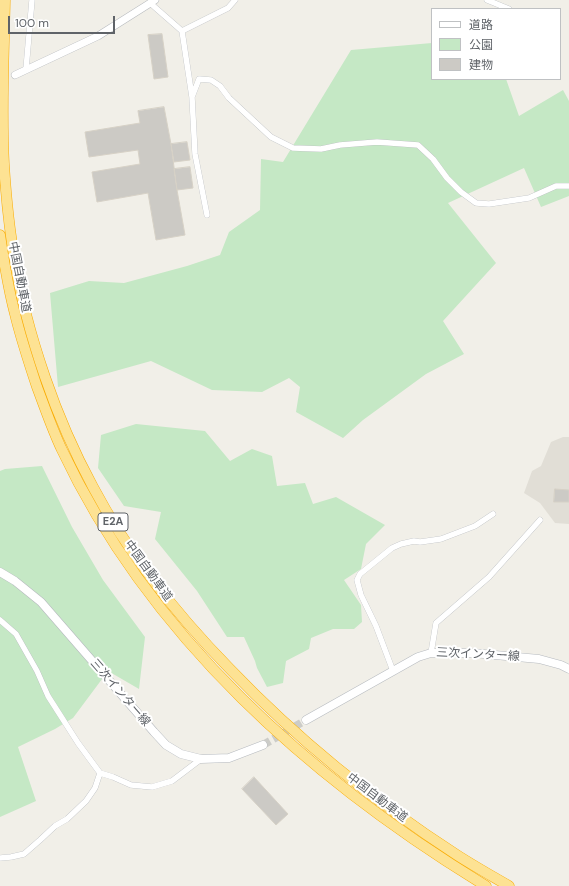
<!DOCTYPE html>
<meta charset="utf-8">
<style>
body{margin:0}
#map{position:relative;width:569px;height:886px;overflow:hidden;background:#f1efe8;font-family:"DM Sans","Noto Sans JP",sans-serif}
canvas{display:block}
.legend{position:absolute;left:431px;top:8px;width:130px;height:72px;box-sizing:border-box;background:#fff;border:1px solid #bfc1c3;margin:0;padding:5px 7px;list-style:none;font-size:12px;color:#5f6368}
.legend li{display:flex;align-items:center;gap:8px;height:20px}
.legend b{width:20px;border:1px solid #bfc1c3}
.scale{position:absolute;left:8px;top:16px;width:107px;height:18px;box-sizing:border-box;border:2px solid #5f6368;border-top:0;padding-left:5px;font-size:12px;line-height:14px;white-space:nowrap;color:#5f6368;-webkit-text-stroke:3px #fff;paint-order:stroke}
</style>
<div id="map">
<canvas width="569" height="886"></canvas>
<ul class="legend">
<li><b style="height:5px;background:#fff"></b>道路</li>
<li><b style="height:11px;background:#c5e8c5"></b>公園</li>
<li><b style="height:11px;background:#cccac5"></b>建物</li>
</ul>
<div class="scale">100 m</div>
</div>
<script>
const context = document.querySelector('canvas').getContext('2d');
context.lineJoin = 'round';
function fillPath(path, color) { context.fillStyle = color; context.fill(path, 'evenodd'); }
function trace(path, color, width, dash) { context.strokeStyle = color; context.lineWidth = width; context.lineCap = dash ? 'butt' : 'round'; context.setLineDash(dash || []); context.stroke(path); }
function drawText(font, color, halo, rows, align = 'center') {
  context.font = font + ' "DM Sans","Noto Sans JP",sans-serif'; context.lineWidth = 4; context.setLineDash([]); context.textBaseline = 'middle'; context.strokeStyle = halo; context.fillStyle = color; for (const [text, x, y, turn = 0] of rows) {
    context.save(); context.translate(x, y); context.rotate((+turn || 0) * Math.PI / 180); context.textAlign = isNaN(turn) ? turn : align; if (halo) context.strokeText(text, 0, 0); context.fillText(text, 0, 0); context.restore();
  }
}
fillPath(new Path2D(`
 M 563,437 L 569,437 L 569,524 L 555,523 L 540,503 L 524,493 L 532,471 L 541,466 L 551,442 Z`), '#e1ded6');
fillPath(new Path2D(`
 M 432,43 L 432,79 L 506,79 L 519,116 L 563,90 L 569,101 L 569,196 L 541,207 L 524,168 L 448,203 L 496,263 L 443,321 L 464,354 L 426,374 L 363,420 L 343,438 L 296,412 L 300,387 L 289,378 L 262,392 L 212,390 L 151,361 L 58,387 L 50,293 L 89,281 L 124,283 L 187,266 L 220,255 L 229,232 L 260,210 L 261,159 L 283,162 L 351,50 Z
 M 136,424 L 205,431 L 230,461 L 252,449 L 272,456 L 277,486 L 305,483 L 313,504 L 336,497 L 385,525 L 366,544 L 361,569 L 344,580 L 361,605 L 362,622 L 354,629 L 333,629 L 311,638 L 309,649 L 286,661 L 283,683 L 267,687 L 257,668 L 255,661 L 244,637 L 227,637 L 197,591 L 155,539 L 161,512 L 124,506 L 98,468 L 101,435 Z
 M 42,466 L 72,527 L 103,580 L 145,637 L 139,689 L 108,671 L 73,718 L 55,729 L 18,747 L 36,801 L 0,817 L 0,471 L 5,469 Z`), '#c5e8c5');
const building = new Path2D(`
 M 162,34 L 168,77 L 154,79 L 148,35 Z
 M 164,107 L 171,144 L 177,190 L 185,235 L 156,240 L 148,193 L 97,202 L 92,172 L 140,164 L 138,150 L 89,157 L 85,132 L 140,123 L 138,111 Z
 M 187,142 L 190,160 L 174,162 L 171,144 Z
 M 190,167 L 193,188 L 177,190 L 174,169 Z
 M 555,489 L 569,490 L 569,502 L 554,502 Z
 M 254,777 L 288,814 L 276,825 L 242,789 Z`);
fillPath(building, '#cccac5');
trace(building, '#d6d1c6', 1);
trace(new Path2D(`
 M 263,745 L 306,720`), '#ccccc8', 8, [8, 4]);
const minor = new Path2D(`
 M 487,0 L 509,9
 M 150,3 L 182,31 L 192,97 L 195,154 L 207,215
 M 182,31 L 228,8 L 235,0
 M 26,69 L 32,0
 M 192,97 L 199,79 L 211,80 L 220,86 L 229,98 L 271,137 L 293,148 L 321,149 L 340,145 L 377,142 L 418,145 L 433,159 L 447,178 L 461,192 L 476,203 L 489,204 L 529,198 L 556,186 L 569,186
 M 0,620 L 16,634 L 37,671 L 48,696 L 78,743 L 100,773 L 113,777 L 131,785 L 152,787 L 172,781 L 201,759
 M 431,653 L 436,623 L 489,577 L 540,520
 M 393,671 L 376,626 L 361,595 L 357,580 L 360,574 L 392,548 L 401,544 L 414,541 L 420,542 L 441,539 L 475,526 L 493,514
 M 0,858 L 11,857 L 24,854 L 40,840 L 55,826 L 67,819 L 86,801 L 95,788 L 100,773`);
const tertiary = new Path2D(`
 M 15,75 L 98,36 L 155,0`);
const secondary = new Path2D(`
 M 0,572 L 15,581 L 41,602 L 154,732 L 166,745 L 181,754 L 201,759 L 229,758 L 263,745
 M 306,720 L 418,657 L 431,653 L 473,653 L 539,659 L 561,665 L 569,669`);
const motorway = new Path2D(`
 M 5,0 C 4,54 1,109 4,164 C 6,196 9,229 15,261 C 21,300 32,339 45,377 C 58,415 74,452 93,487 C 129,555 177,615 230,669 C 298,740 375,802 457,855 C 474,866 492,876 509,886
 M 0,235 C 4,262 8,288 15,314 C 21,339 29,363 37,387 C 45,408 52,429 62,450 C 150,637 312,780 486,886`);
trace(minor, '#b5b8bc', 6);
trace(tertiary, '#b5b8bc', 8);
trace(secondary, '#b6babf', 9);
trace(motorway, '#f9ab00', 11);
trace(minor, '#fff', 5.5);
trace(tertiary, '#fff', 7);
trace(secondary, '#fff', 8);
trace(motorway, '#fde293', 10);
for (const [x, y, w] of [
 [113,522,30]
]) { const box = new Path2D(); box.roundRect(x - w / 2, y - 9, w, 18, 3); context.fillStyle = '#fff'; context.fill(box); trace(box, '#5f6368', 1); }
drawText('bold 11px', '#5f6368', null, [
 ["E2A",113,522]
]);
drawText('12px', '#5f6368', '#fff', [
 ["中国自動車道",19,277,79],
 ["中国自動車道",148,571,54],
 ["三次インター線",478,655,3],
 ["三次インター線",120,693,49],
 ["中国自動車道",377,798,37]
]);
</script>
